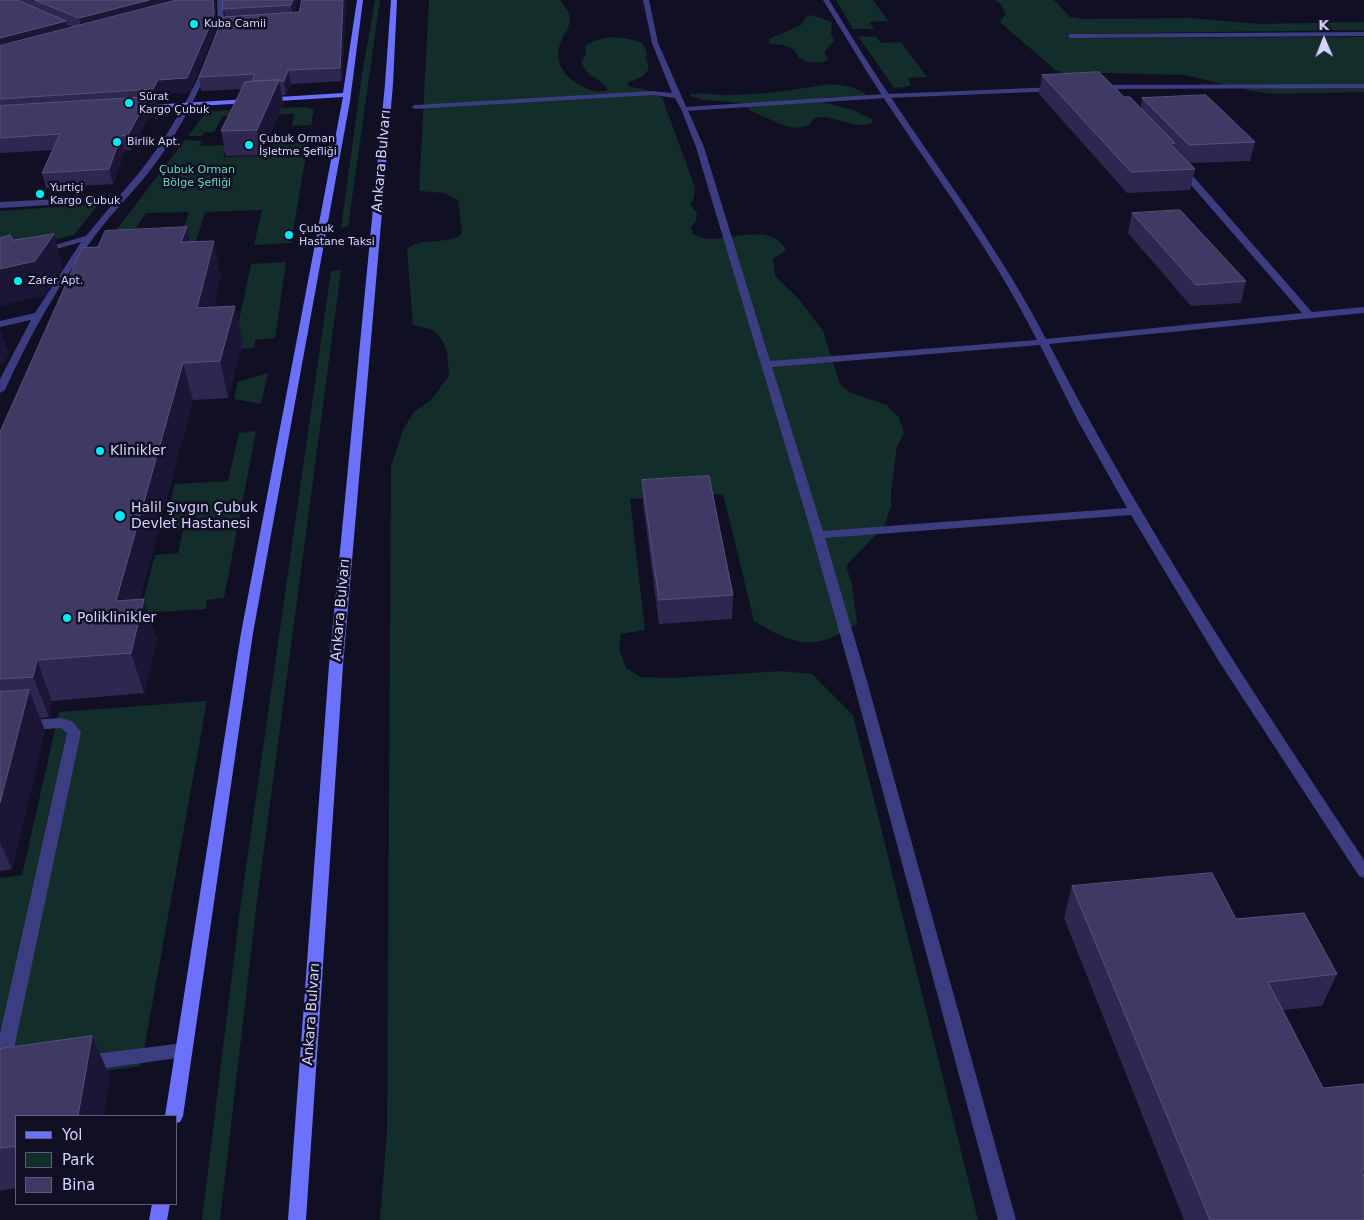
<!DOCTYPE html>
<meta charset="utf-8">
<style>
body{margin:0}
#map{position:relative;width:1364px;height:1220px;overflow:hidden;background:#110f23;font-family:"DejaVu Sans",sans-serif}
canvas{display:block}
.legend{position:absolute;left:15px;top:1115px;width:162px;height:90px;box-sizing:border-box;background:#110f23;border:1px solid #5f5d7b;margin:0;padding:6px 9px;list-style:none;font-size:15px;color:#d4d2fe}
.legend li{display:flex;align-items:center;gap:10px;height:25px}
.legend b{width:25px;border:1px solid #5f5d7b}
.north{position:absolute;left:1299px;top:15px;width:50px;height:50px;-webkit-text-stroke:4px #110f23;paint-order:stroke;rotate:359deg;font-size:14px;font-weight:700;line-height:20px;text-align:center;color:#d4d2fe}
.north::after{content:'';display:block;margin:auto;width:18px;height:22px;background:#d4d2fe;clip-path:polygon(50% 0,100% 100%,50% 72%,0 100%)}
</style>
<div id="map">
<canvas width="1364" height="1220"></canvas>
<ul class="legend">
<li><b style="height:6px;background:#6c71fb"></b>Yol</li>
<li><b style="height:14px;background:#122d2a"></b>Park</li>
<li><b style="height:14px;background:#3f3a63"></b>Bina</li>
</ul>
<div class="north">K</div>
</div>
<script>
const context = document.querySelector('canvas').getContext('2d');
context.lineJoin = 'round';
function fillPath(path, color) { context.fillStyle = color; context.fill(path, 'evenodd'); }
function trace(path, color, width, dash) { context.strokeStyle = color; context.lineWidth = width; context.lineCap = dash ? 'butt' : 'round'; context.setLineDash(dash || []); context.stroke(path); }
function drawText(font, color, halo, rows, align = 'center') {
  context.font = font + ' "DejaVu Sans",sans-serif'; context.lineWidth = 5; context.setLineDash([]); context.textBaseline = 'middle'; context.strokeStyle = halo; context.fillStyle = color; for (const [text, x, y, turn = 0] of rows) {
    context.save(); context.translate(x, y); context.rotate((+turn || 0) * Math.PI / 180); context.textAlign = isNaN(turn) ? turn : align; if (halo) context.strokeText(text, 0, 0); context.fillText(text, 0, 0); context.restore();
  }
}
fillPath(new Path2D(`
 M 375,0 L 380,0 L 348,227 L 341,228 L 362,74 Z
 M 429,0 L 560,0 C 563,5 569,11 570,17 C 571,25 566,31 562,39 C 553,58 561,75 579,84 C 589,90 596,94 608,90 L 599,80 L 589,75 L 581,62 L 586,54 L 585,46 C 604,34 622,36 642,43 L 647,53 L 645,58 C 656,74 638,78 627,83 L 630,87 L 644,89 L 662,97 L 695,188 L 694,197 L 690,205 L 697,213 L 696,220 L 691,228 L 693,234 C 700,237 705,239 712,239 C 735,239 772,223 786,250 L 773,259 L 775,276 L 798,298 L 823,331 L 840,384 L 851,393 L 887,405 L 899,418 L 904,434 L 897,446 L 891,492 L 891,507 L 884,526 L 846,566 L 852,584 L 857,624 C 845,630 833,638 821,641 C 797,647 774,633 754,621 L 723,494 L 630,499 L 645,630 L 621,634 L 619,649 L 626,668 L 641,677 L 671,678 L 782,671 L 812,674 L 853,715 L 978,1220 L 380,1220 L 387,1133 L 391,466 L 404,428 L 414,412 L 431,400 L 449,376 L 447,350 L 440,337 L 433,330 L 413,325 L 407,249 C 422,236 445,246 462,234 L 458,200 L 444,193 L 419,191 Z
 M 836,0 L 873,0 L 888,21 L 869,22 L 874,29 L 853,29 Z
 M 995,0 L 1054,0 L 1070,17 L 1083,19 L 1192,18 L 1259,24 L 1364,22 L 1364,30 L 1066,34 L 1068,38 L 1364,37 L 1364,92 L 1273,94 L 1252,91 L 1185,75 L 1106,73 L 1069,75 L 1054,69 L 1000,22 L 1006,14 L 1001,4 Z
 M 811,15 L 832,22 L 831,33 L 834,41 L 824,52 L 828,59 L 824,62 L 808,62 L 798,57 C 793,43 781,46 769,43 L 769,39 L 801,25 L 806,17 Z
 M 858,36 L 876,37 L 881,43 L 901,42 L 927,77 L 908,78 L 911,86 L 894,88 Z
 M 828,84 C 841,85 859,86 868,97 C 853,105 833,90 818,101 L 853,110 L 873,120 L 871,123 C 855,132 824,109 813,120 C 811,122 810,124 808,126 L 796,128 L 785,126 L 751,111 L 743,103 L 703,100 L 691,96 L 690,94 C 705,92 718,96 733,95 C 765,94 797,90 828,84 Z
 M 303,107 L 314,109 L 291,243 L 254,245 L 262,210 L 205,212 L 194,248 L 176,250 L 189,212 L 146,213 L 119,253 L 98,254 L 207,111 ZM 294,114 L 292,126 L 311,125 L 308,141 L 271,142 L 265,156 L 223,157 L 228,145 L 199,146 L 202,141 L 185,140 L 188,136 L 202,136 L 205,132 L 214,132 L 223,116 Z
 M 99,204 L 74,235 L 0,252 L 0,211 Z
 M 286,262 L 275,338 L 255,340 L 254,348 L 233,349 L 251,264 Z
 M 341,270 L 257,901 L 220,1220 L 202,1220 L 239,917 L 331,271 Z
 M 268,373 L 261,404 L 234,399 L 238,382 Z
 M 256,431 L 224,598 L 207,600 L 206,609 L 140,613 L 155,555 L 178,553 L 183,530 L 163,530 L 175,484 L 228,481 L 239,433 Z
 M 207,701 L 141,1066 L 0,1086 L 0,878 L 22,875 L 59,712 Z`), '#122d2a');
fillPath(new Path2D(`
 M 643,0 L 649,0 L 658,43 L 704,147 L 770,361 L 1037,340 C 994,254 935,176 883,97 C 862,65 843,32 823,0 L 829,0 C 849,32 869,65 890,96 C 943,176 1002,253 1046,339 L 1302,313 L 1179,171 L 1178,169 L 1182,167 L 1185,167 L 1312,312 L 1364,307 L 1364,313 L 1049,344 C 1141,524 1253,692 1364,860 L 1364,878 L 1359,876 L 1220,663 L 1131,515 L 825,538 L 867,681 L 1016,1220 L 998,1220 L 853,681 L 812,535 L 696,147 L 681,109 L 675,98 L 653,95 L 415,109 L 411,107 L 415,105 L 653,91 L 672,93 L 652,43 ZM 1040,345 L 1077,419 L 1127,508 L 823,531 L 772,367 Z
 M 1364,32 L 1364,36 L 1070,38 L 1067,36 L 1070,34 Z
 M 61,718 L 72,721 L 81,732 L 11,1063 L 8,1068 L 2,1071 L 0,1070 L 0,1034 L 67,733 L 61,728 L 0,732 L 0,722 Z
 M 184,1043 L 190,1045 L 192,1050 L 190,1055 L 184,1057 L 86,1071 L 80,1068 L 77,1063 L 80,1058 L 86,1055 Z`), '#3b3d80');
fillPath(new Path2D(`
 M 217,0 L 223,0 L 224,26 L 221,37 L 218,39 L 215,37 L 218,26 Z
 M 206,65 L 209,67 C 193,104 174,140 149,172 C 132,193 113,212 97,233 C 60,282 30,334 5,390 L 0,393 L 0,379 L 31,320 L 0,327 L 0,321 L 35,313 L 81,242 L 42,253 L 38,250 L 86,236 L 115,201 L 0,208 L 0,202 L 119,196 C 155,157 181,115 203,67 Z
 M 1364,84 L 1364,88 L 1099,89 L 1095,87 L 1099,85 Z
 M 1057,87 L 1060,87 L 1060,91 L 886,98 L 685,111 L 681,109 L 685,107 L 886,94 Z`), '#3b3d80');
fillPath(new Path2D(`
 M 357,0 L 363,0 L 350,101 L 253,633 L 183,1116 L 180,1122 L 176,1123 L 176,1116 L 165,1116 L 241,633 L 343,97 L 135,110 L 131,108 L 135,106 L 343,93 Z
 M 391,0 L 397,0 L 393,84 L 343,665 L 306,1220 L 288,1220 L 329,665 L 385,84 Z
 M 152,1204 L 170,1204 L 167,1220 L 149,1220 Z`), '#6c71fb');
fillPath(new Path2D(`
 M 0,0 L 215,0 L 216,26 L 214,34 L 190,92 L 161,94 L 156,103 L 150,104 L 152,111 L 131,150 L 125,150 L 113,184 L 46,188 L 42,173 L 53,150 L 0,153 ZM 67,25 L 72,27 L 68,28 Z
 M 223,0 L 300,0 L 297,2 L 295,12 L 299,12 L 346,0 L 342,81 L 291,84 L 286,95 L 282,95 L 283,103 L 262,155 L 226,156 L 221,131 L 242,89 L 201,91 L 199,77 L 225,17 Z
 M 1042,75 L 1124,97 L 1141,108 L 1142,98 L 1255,142 L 1250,161 L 1190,163 L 1195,169 L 1190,190 L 1127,193 L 1039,94 Z
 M 1132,213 L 1246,281 L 1241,303 L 1191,306 L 1128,233 Z
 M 187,227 L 191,242 L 221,275 L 214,307 L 243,341 L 228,398 L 193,400 L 140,599 L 157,639 L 144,693 L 52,701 L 49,717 L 40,718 L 45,731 L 12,869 L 0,871 L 0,432 L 98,247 Z
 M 642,480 L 733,595 L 732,619 L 659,624 L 643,503 Z
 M 1072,886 L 1236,919 L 1337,974 L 1322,1006 L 1283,1010 L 1323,1088 L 1364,1084 L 1364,1220 L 1184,1220 L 1064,918 Z
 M 92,1036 L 110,1077 L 16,1116 L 16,1188 L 0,1191 L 0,1049 Z`), '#2e2850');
fillPath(new Path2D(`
 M 149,0 L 201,0 L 82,31 L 79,18 Z
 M 213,0 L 215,0 L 215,3 L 216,26 L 214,34 L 190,92 L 161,94 L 156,103 L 153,89 L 158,80 Z
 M 293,0 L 300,0 L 297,2 L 293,18 L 291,5 Z
 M 343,0 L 346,0 L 342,81 L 340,68 Z
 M 66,21 L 69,34 L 0,52 L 0,38 Z
 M 288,70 L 291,84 L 286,95 L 284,81 Z
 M 279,80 L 283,103 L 262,155 L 257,130 Z
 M 149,97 L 152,111 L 131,150 L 128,135 Z
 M 121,136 L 125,150 L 113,184 L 109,169 Z
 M 187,227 L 195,260 L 181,242 Z
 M 54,234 L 63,267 L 46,295 L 0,306 L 0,269 Z
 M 214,241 L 221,275 L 206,344 L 197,308 Z
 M 235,306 L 243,341 L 228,398 L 220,361 Z
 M 0,328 L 9,354 L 5,362 L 0,363 Z
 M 183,363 L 193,400 L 129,641 L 116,601 Z
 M 144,599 L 157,639 L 144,693 L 131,653 Z
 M 37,660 L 52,701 L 49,717 L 33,677 Z
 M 29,690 L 45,731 L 12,869 L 0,842 L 0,803 Z
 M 92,1036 L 110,1077 L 104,1116 L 78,1116 Z`), '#1b1636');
const building = new Path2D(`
 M 0,0 L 17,0 L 66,21 L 0,38 Z
 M 35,0 L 149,0 L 79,18 Z
 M 177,0 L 213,0 L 214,13 L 212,21 L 187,78 L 158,80 L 153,89 L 0,99 L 0,46 Z
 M 223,0 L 293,0 L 291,5 L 223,9 Z
 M 302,0 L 343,0 L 340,68 L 288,70 L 284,81 L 279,81 L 279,80 L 252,81 L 255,74 L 199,77 L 223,17 L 299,12 Z
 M 1099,72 L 1124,97 L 1130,97 L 1175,143 L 1170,144 L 1195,169 L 1131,172 L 1042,75 Z
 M 279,80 L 257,130 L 221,131 L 245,82 Z
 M 1206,95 L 1255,142 L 1189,145 L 1142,98 Z
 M 149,97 L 128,135 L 121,136 L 109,169 L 42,173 L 60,134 L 0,138 L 0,106 Z
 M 1180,210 L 1246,281 L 1196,285 L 1132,213 Z
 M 187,227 L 181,242 L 214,241 L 197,308 L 235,306 L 220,361 L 183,363 L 116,601 L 144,599 L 131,653 L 37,660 L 33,677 L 0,679 L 0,432 L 82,248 L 98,247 L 105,231 Z
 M 54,234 L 35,261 L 0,269 L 0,238 L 10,235 L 13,240 Z
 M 709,476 L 733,595 L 659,600 L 642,480 Z
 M 29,690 L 0,803 L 0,692 Z
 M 1212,873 L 1236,919 L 1304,913 L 1337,974 L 1268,982 L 1323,1088 L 1364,1084 L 1364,1169 L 1361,1169 L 1364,1176 L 1364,1220 L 1210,1220 L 1072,886 Z
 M 92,1036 L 78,1116 L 16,1116 L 16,1146 L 0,1148 L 0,1049 Z`);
fillPath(building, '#3f3a63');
trace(building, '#57527b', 1);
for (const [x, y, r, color] of [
 [194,24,5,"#07ebf4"],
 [129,103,5,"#07ebf4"],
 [117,142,5,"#07ebf4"],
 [249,145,5,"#07ebf4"],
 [40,194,5,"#07ebf4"],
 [289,235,5,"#07ebf4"],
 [18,281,5,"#07ebf4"],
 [100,451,5,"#07ebf4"],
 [120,516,6,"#07ebf4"],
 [67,618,5,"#07ebf4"]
]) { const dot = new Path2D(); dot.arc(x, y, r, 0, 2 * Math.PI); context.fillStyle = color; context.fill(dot); trace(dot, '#110f23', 2); }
drawText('11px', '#d4d2fe', '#110f23', [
 ["Kuba Camii",204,24],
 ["Sürat",139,97],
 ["Kargo Çubuk",139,110],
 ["Çubuk Orman",259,139],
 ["İşletme Şefliği",259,152],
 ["Birlik Apt.",127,142],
 ["Yurtiçi",50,188],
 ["Kargo Çubuk",50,201],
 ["Çubuk",299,229],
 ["Hastane Taksi",299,242],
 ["Zafer Apt.",28,281]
], 'left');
drawText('11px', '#60dcb5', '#110f23', [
 ["Çubuk Orman",197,170],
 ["Bölge Şefliği",197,183]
]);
drawText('14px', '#d4d2fe', '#110f23', [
 ["Ankara Bulvarı",382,161,-85],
 ["Ankara Bulvarı",341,610,-85],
 ["Ankara Bulvarı",312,1014,-86]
]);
drawText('14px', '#d4d2fe', '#110f23', [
 ["Klinikler",110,451],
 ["Halil Şıvgın Çubuk",131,508],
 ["Devlet Hastanesi",131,524],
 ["Poliklinikler",77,618]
], 'left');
</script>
